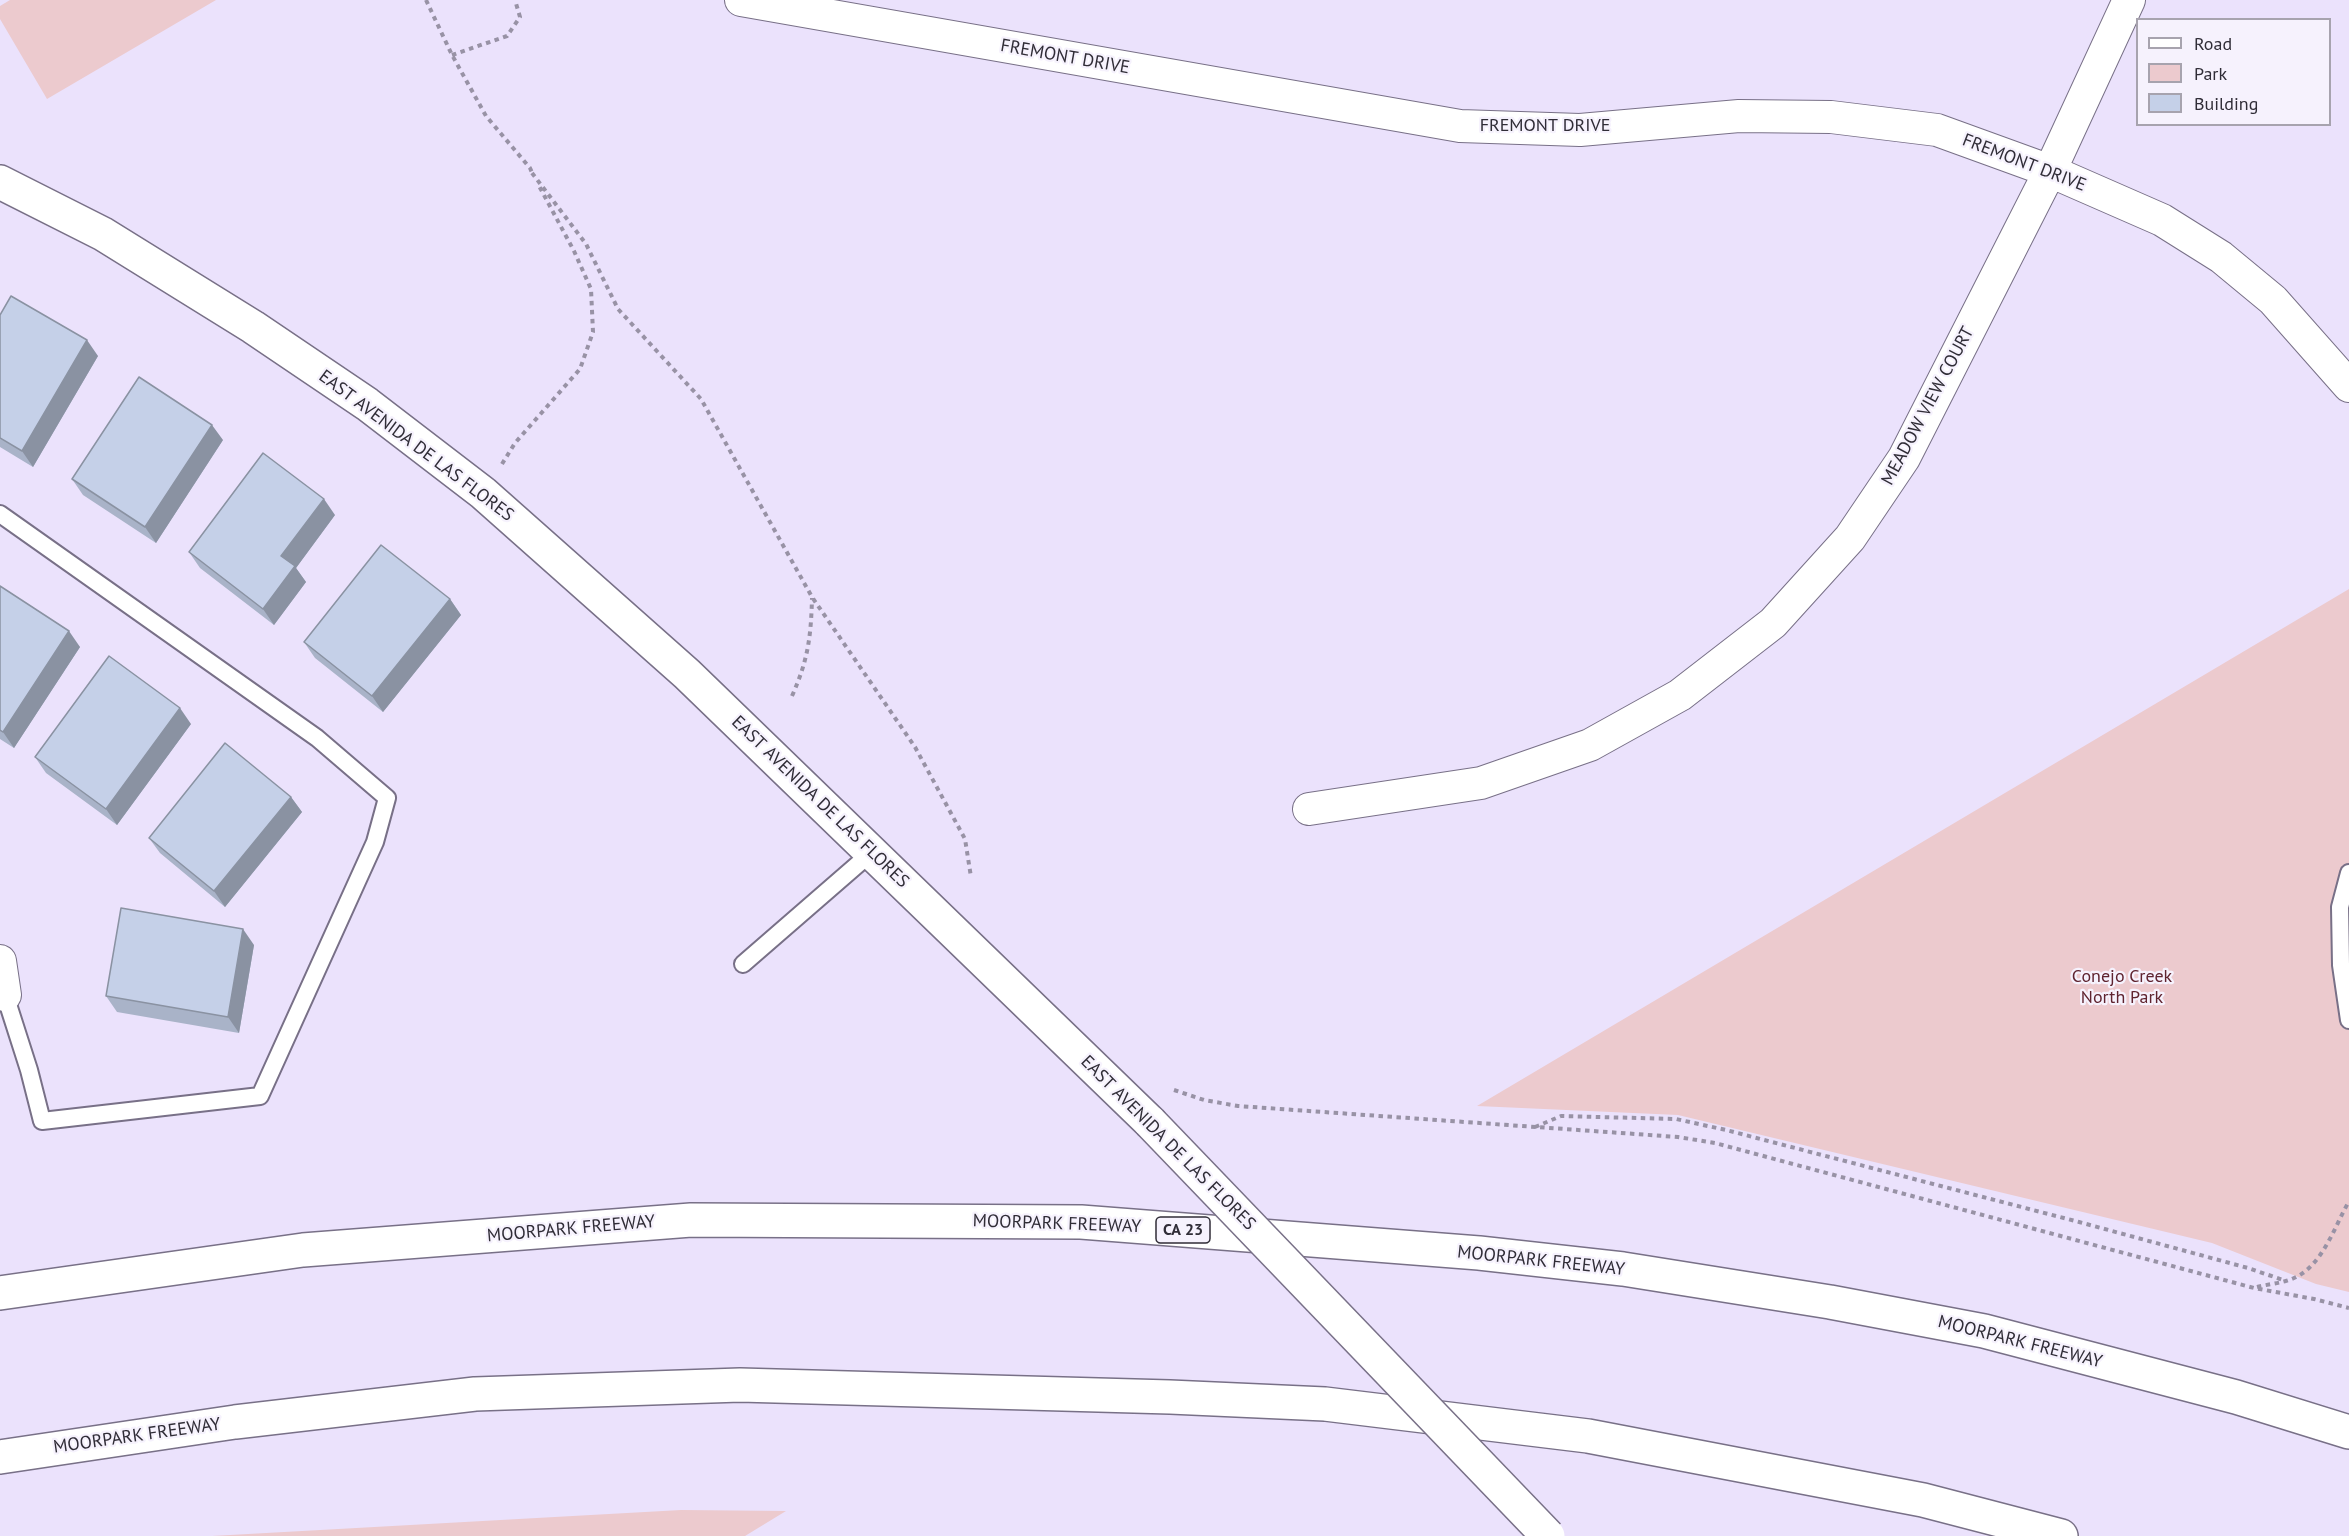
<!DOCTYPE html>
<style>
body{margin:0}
#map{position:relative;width:2349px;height:1536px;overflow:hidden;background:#ebe2fc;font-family:"PT Sans",sans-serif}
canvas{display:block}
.legend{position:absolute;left:2136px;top:18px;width:195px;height:108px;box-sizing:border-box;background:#f6f2fd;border:2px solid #a7a3ae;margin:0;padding:8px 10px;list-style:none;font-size:18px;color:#302d37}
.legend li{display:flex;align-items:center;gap:12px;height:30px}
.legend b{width:30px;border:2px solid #a7a3ae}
</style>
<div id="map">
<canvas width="2349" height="1536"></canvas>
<ul class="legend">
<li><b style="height:8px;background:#fff"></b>Road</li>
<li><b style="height:16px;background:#eccace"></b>Park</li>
<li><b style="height:16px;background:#c5d0e8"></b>Building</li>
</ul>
</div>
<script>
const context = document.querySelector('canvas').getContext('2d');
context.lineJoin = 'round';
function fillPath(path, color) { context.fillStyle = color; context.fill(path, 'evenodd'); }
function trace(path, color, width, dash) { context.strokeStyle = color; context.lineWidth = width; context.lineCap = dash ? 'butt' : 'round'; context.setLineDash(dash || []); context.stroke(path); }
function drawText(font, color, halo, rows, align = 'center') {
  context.font = font + ' "PT Sans",sans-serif'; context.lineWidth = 4.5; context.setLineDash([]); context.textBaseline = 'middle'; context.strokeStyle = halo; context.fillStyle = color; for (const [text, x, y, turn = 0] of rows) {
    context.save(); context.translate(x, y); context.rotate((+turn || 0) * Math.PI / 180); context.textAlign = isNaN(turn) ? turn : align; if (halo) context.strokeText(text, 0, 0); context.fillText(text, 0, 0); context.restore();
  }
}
fillPath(new Path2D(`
 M 10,0 L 216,0 L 47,99 L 0,19 L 0,6 Z
 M 2349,589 L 2349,1292 L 2316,1284 L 2212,1243 L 1678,1115 L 1477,1106 Z
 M 681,1510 L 786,1511 L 745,1536 L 212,1536 Z`), '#eccace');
const lane = new Path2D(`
 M 0,514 L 317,738 L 387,798 L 375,842 L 260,1096 L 42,1121 L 29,1070 L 5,995
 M 2349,873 L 2340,907 L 2341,965 L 2349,1020
 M 743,964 L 872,852`);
const street = new Path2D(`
 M 741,0 L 1460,126 L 1580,130 L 1739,116 L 1831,117 L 1937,130 L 2050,171 L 2162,220 L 2221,257 L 2273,300 L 2349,386
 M 1309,809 L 1481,783 L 1590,745 L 1680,695 L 1773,623 L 1850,538 L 1904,458 L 2050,171 L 2129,0
 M 0,961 L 5,995`);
const secondary = new Path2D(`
 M 0,182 L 103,234 L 253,327 L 367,404 L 483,493 L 687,674 L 1150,1122`);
const highway = new Path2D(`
 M 0,1293 L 303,1250 L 691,1220 L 1081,1222 L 1479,1253 L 1623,1269 L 1830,1302 L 1984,1331 L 2236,1397 L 2349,1432
 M 0,1457 L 235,1422 L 475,1394 L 740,1385 L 1170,1397 L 1325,1404 L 1588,1436 L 1923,1500 L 2061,1536`);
trace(lane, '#787087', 20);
trace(street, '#787087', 34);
trace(secondary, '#787087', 36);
trace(highway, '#787087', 36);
trace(new Path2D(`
 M 426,0 L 452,55 L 486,116 L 530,168 L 533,175
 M 452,55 L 507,36 L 520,17 L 515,0
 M 532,173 L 586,244 L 618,309 L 701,399 L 812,597 L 915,747 L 965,839 L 971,877
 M 502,464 L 515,443 L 580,369 L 593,332 L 591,289 L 574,251 L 538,184
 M 792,696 C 808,660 811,637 812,598
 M 1174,1090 L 1204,1100 L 1238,1106 L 1678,1137 L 1715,1143 L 2254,1288 L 2314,1299 L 2349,1308
 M 1535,1127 L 1561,1116 L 1676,1119 L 1726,1130 L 2079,1222 L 2248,1268 L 2286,1281
 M 2257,1287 C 2269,1284 2283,1283 2294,1278 C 2322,1266 2334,1228 2348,1203`), '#9892a5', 4, [4.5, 4.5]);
trace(lane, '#fff', 16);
trace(street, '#fff', 32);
trace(secondary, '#fff', 33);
trace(highway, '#fff', 33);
const secondaryBridge = new Path2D(`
 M 1150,1122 L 1548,1536`);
trace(secondaryBridge, '#787087', 36, []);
trace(secondaryBridge, '#fff', 33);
fillPath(new Path2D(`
 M 0,315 L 98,356 L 33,467 L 0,447 Z
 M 223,440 L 156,543 L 83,495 L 72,479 Z
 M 335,515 L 296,568 L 306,582 L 274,625 L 200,568 L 189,552 Z
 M 0,586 L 80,647 L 14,748 L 0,739 Z
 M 450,599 L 461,615 L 383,712 L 315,658 L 304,642 Z
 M 191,724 L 117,825 L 46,773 L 35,757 Z
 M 291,797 L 302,812 L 225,907 L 160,853 L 149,838 Z
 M 254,945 L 239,1033 L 117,1012 L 106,996 Z`), '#a9b3c8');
fillPath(new Path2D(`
 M 87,340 L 98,356 L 33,467 L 22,451 Z
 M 212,425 L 223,440 L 156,543 L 145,527 Z
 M 324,499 L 335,515 L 296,568 L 306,582 L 274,625 L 263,609 L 281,556 Z
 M 450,599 L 461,615 L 383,712 L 372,696 Z
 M 69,631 L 80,647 L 14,748 L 3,732 Z
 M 180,708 L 191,724 L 117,825 L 106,809 Z
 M 291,797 L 302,812 L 225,907 L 214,891 Z
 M 243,929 L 254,945 L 239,1033 L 228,1017 Z`), '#8a92a2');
const building = new Path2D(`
 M 11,296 L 87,340 L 22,451 L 0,438 L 0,315 Z
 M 139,377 L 212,425 L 145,527 L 72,479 Z
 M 263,453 L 324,499 L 281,556 L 295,566 L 263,609 L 189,552 Z
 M 381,545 L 450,599 L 372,696 L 304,642 Z
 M 0,586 L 69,631 L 3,732 L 0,730 Z
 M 109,656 L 180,708 L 106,809 L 35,757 Z
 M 225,743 L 291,797 L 214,891 L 149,838 Z
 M 121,908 L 243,929 L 228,1017 L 106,996 Z`);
fillPath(building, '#c5d0e8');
trace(building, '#8a92a2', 1.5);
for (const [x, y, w] of [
 [1183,1230,54]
]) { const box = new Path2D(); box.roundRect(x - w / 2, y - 13, w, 26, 4.5); context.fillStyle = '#f6f2fd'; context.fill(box); trace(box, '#302d37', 1.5); }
drawText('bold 16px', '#302d37', null, [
 ["CA 23",1183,1230]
]);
drawText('18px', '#302d37', '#f6f2fd', [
 ["FREMONT DRIVE",1065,57,10],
 ["FREMONT DRIVE",1545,126],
 ["FREMONT DRIVE",2024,163,21],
 ["MEADOW VIEW COURT",1928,406,-62],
 ["EAST AVENIDA DE LAS FLORES",416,446,37],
 ["EAST AVENIDA DE LAS FLORES",820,802,44],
 ["EAST AVENIDA DE LAS FLORES",1168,1143,45],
 ["MOORPARK FREEWAY",1057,1224,2],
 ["MOORPARK FREEWAY",571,1229,-5],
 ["MOORPARK FREEWAY",1541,1261,6],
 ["MOORPARK FREEWAY",2020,1342,14],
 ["MOORPARK FREEWAY",137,1436,-8]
]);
drawText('18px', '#5f232f', '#f6f2fd', [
 ["Conejo Creek",2122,977],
 ["North Park",2122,998]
]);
</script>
